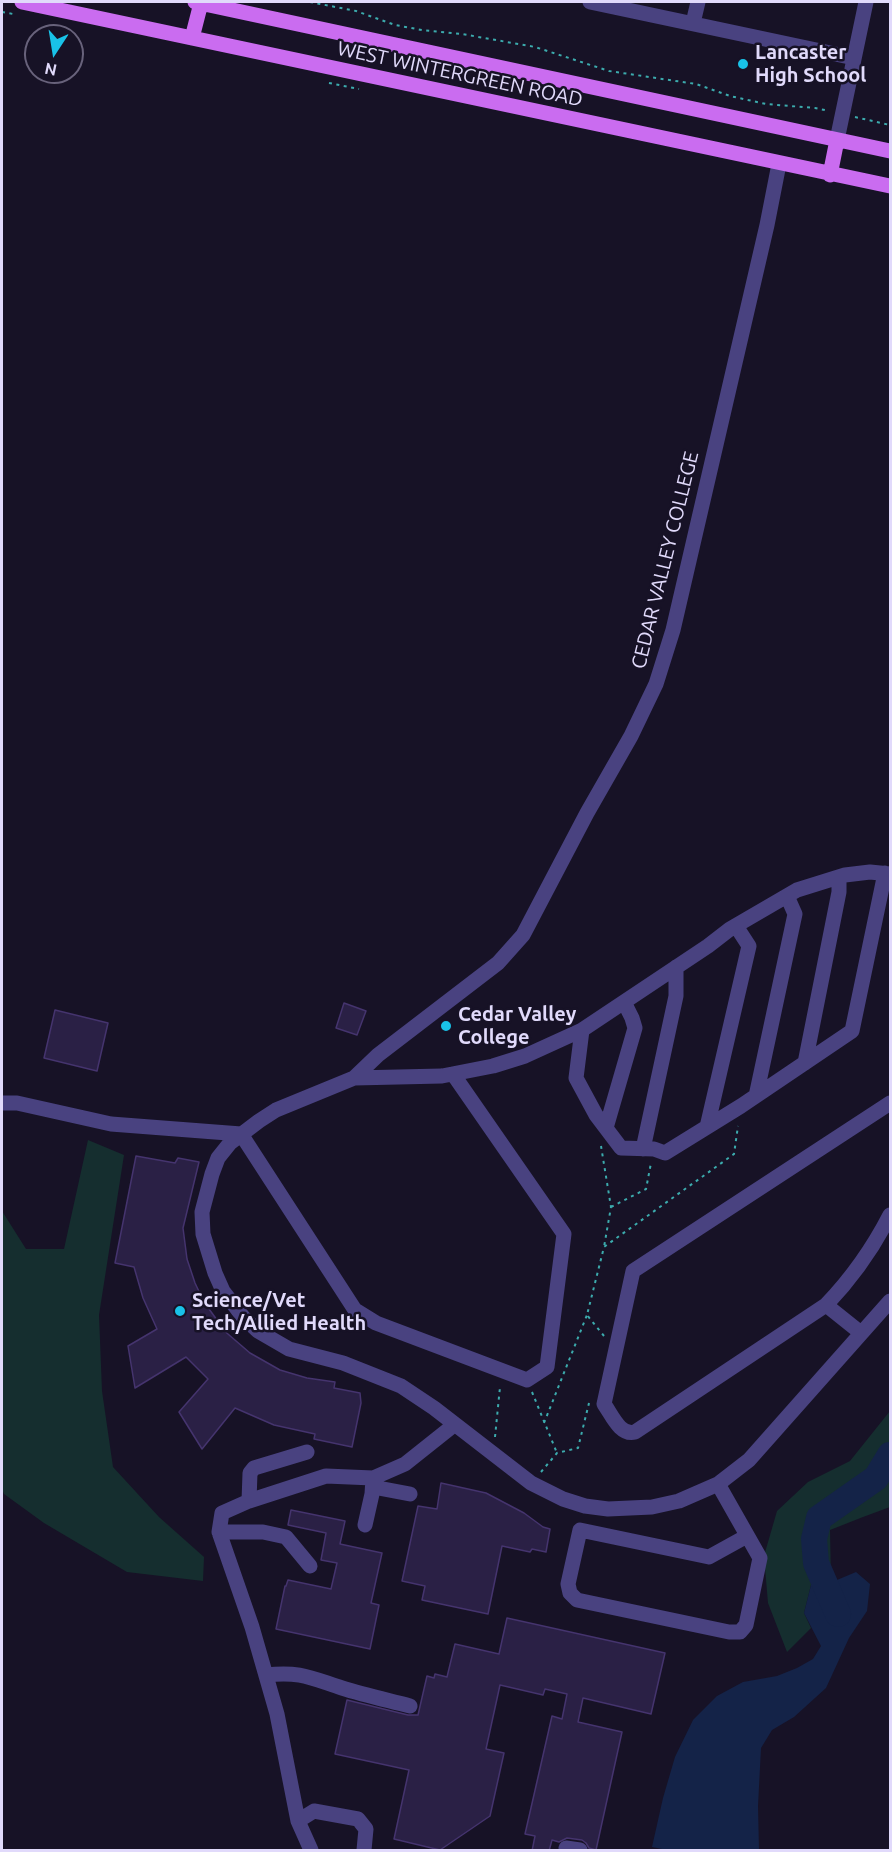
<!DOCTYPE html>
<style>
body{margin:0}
#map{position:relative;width:892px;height:1852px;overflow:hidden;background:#171226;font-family:Ubuntu,sans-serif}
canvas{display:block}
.frame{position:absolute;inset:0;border:3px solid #e1dafb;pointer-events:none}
.north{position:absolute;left:24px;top:24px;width:60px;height:60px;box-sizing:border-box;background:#171226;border:2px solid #68627b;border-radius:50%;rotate:192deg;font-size:16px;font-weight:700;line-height:24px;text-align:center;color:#e1dafb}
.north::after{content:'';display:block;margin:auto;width:21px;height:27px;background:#19c2e8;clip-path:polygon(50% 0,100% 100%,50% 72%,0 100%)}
</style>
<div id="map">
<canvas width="892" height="1852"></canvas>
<div class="frame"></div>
<div class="north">N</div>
</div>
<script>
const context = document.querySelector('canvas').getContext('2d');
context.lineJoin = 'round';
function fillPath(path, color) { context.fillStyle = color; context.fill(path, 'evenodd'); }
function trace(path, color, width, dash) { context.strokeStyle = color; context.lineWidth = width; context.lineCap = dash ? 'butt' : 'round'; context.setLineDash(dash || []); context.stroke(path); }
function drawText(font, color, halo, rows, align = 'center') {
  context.font = font + ' Ubuntu,sans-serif'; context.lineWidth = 5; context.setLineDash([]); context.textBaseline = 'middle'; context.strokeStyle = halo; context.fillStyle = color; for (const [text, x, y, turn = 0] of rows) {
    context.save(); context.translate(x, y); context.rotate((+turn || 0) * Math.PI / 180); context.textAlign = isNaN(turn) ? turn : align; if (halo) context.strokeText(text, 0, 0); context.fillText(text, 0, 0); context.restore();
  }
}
fillPath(new Path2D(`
 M 88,1140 L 124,1155 L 99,1315 L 102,1391 L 113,1467 L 159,1517 L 204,1557 L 203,1581 L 127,1572 L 44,1523 L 4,1494 L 2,1489 L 2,1211 L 26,1249 L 64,1249 Z
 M 890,1411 L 890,1507 L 863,1517 L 830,1530 L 831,1581 L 811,1585 L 804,1613 L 811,1628 L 787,1652 L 768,1603 L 764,1556 L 777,1511 L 808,1482 L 850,1461 Z`), '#152e2f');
fillPath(new Path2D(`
 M 856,1572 L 870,1584 L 867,1611 L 849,1638 L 826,1688 L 794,1717 L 772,1730 L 761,1748 L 758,1806 L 759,1850 L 667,1850 L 652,1847 L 663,1798 L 675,1757 L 693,1720 L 717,1696 L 743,1682 L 777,1676 L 797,1668 L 813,1659 L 821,1646 L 804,1613 L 811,1585 L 837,1580 Z`), '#142348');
trace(new Path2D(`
 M 838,1614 L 816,1563 L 814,1539 L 819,1518 L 876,1478 L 890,1455`), '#142348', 26);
const building = new Path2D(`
 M 344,1003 L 366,1011 L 357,1035 L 336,1028 Z
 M 55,1010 L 108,1023 L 97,1071 L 44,1058 Z
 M 136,1156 L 175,1163 L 178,1158 L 199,1162 L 183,1228 L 187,1259 L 195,1283 L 204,1302 L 217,1320 L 214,1322 L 250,1353 L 280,1370 L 307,1378 L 335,1382 L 334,1388 L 360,1393 L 361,1403 L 352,1447 L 314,1439 L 315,1434 L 274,1425 L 235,1408 L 202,1449 L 179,1412 L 208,1379 L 186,1357 L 135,1388 L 128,1346 L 157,1329 L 143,1298 L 134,1267 L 115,1263 Z
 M 441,1483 L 486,1493 L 524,1513 L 543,1527 L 550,1529 L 546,1552 L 532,1549 L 530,1552 L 502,1546 L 488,1614 L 422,1600 L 425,1586 L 402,1581 L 418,1506 L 437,1509 Z
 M 291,1510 L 345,1521 L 340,1544 L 382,1553 L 371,1603 L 379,1605 L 370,1649 L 276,1629 L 285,1586 L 286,1586 L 288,1580 L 331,1589 L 337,1563 L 321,1560 L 326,1533 L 288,1525 Z
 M 507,1618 L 665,1653 L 651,1714 L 583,1698 L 578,1722 L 622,1732 L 596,1850 L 589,1848 L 586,1843 L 582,1840 L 567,1838 L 559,1842 L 552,1840 L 549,1851 L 532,1851 L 535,1836 L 525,1834 L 552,1716 L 562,1719 L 567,1694 L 545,1689 L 543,1695 L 500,1685 L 486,1749 L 504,1753 L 490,1816 L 440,1850 L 394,1839 L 409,1770 L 335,1754 L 347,1700 L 408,1715 L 418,1715 L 427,1676 L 434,1678 L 435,1674 L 447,1677 L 455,1644 L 499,1654 Z`);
fillPath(building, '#2a2045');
trace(building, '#45346e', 1.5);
trace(new Path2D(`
 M 310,2 L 356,11 L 395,25 L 422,30 L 462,34 L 535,47 L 609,71 L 696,84 L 730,96 L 766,104 L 815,108 L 829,111
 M 2,12 L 13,14
 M 329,83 L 359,89
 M 855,117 L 890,125
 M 601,1146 L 611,1207 L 604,1247
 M 611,1207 L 646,1189 L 651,1163
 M 604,1336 L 587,1315 L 604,1247 L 734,1154 L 738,1126
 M 532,1392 L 557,1453
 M 544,1423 L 587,1315
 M 495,1437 L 500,1387
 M 541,1472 L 557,1453 L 578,1448 L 589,1403`), '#3cabad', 2, [3, 4.5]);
trace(new Path2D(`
 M 590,2 L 854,58
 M 693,23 L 698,2
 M 837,140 L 866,2
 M 890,874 L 870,872 L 845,875 L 797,890 L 730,929 L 708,946 L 582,1030 L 525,1056 L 493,1066 L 442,1076 L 354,1078 L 276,1110 L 259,1121 L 230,1143 L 218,1158 L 212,1174 L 202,1212 L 203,1234 L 215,1273 L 223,1291 L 244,1318 L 258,1331 L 289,1349 L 343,1363 L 401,1386 L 434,1408 L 531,1483 L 563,1499 L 585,1506 L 608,1509 L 652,1507 L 679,1501 L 718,1484 L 749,1460 L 890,1301
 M 582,1030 L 576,1078 L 596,1115 L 621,1148 L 654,1149 L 665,1153 L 741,1106 L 852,1031 L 885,873
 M 805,1063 L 839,892 L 839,877
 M 354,1078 L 378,1055 L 498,963 L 523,935 L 587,813 L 631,736 L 656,684 L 673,630 L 767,225 L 779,164
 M 756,1096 L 795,914 L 787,896
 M 2,1103 L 17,1103 L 111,1124 L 241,1134 L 355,1310 L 376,1323 L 527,1380 L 547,1367 L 564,1234 L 453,1074
 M 890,1103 L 633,1271 L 604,1404 C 612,1415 620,1436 635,1432 L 826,1305 C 852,1278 873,1248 890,1215
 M 707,1127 L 749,946 L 736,926
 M 606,1128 L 635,1028 L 632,1018 L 624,1002
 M 643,1149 L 676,996 L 676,967
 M 826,1305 L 861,1333
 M 718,1484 L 760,1558 L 746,1625 L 740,1632 L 729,1632 L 577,1600 L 570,1593 L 568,1584 L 580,1530 L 709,1557 L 747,1536
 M 373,1487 L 410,1494
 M 249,1501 L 250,1473 L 254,1468 L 307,1452
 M 365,1525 L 372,1494 L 373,1478
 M 219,1532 L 263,1532 L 286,1537 L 310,1566
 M 266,1675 C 300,1671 311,1678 342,1688 C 364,1695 387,1700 410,1706
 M 298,1821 L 314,1811 L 358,1819 L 366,1829 L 364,1850
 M 566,1848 L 580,1850
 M 311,1850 L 298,1821 L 277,1714 L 252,1627 L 219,1532 L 222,1513 L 249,1501 L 326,1476 L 373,1478 L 405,1464 L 454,1425`), '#494280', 15);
trace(new Path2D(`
 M 22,2 L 890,186
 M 195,2 L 890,151
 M 192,38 L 201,3
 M 830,175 L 837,140`), '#ca6cf0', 15);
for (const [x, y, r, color] of [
 [743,64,6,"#19c2e8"],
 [446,1026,6,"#19c2e8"],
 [180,1311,6,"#19c2e8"]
]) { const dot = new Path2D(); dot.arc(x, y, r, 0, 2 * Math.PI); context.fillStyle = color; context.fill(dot); trace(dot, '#171226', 2); }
drawText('bold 20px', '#e1dafb', '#171226', [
 ["Lancaster",755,52],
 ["High School",755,75],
 ["Cedar Valley",458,1014],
 ["College",458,1037],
 ["Science/Vet",192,1300],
 ["Tech/Allied Health",192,1323]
], 'left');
drawText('20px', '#e1dafb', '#171226', [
 ["WEST WINTERGREEN ROAD",460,74,12],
 ["CEDAR VALLEY COLLEGE",665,560,-76]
]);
</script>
